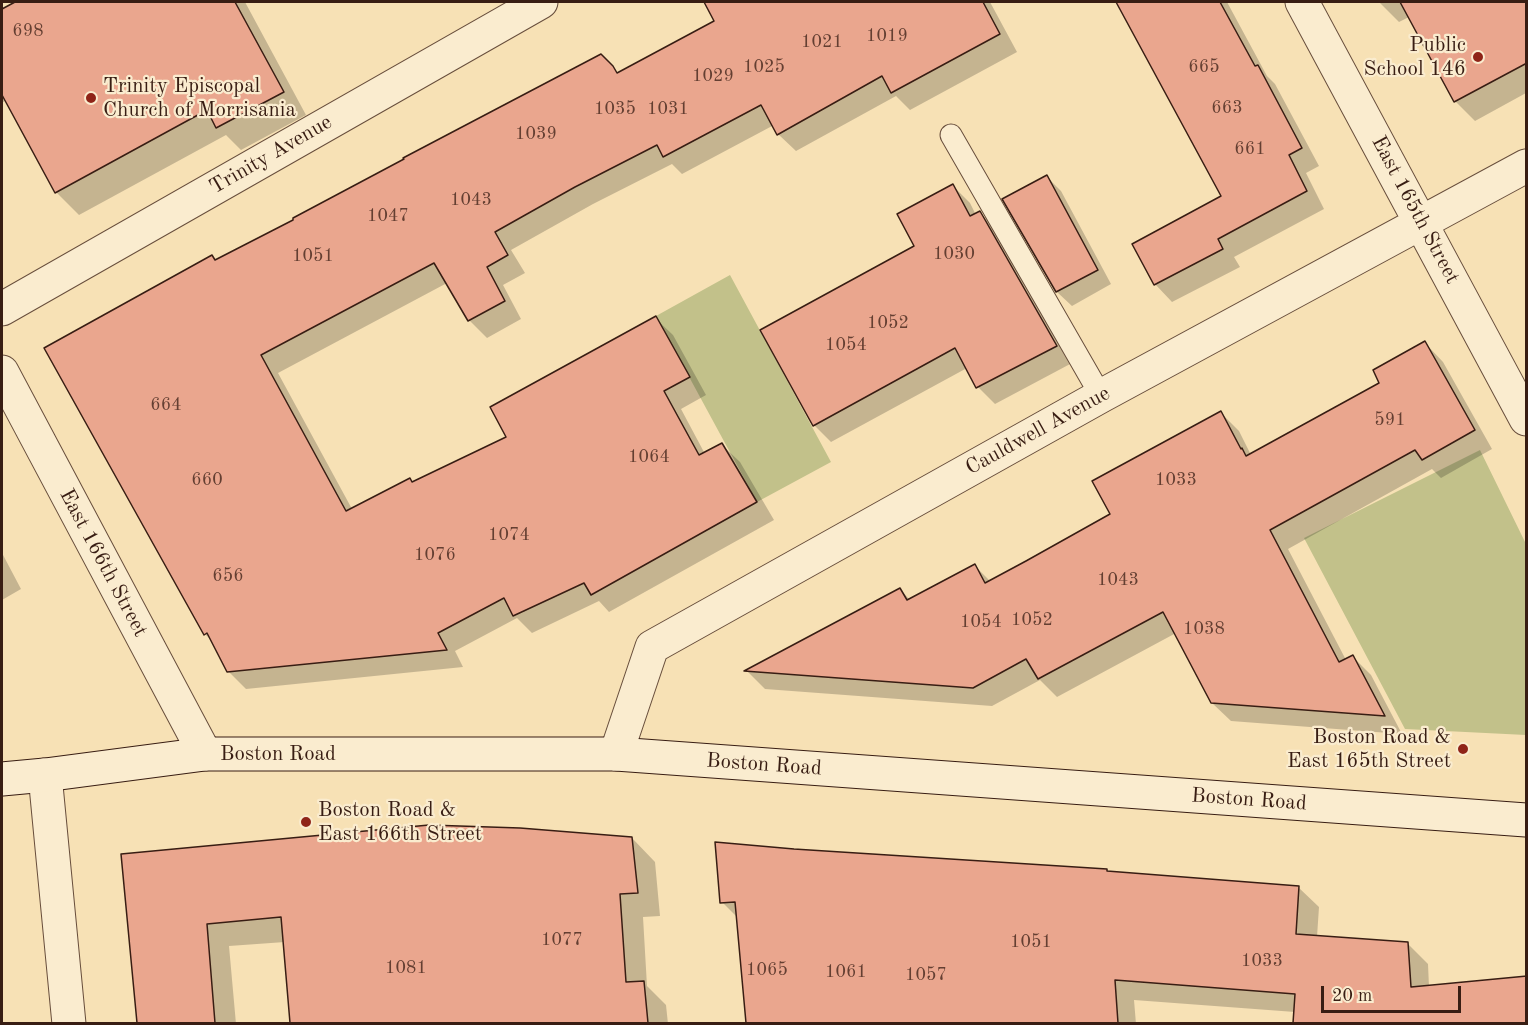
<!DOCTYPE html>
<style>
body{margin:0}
#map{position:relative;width:1528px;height:1025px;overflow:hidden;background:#f7e1b5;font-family:"Old Standard TT",serif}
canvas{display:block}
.frame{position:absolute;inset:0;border:3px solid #381d13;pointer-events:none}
.scale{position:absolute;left:1321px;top:986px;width:140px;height:27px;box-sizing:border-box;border:3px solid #381d13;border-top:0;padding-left:8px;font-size:18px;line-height:21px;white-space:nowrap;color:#381d13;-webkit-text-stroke:4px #faeccf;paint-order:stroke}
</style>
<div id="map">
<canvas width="1528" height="1025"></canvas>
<div class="frame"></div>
<div class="scale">20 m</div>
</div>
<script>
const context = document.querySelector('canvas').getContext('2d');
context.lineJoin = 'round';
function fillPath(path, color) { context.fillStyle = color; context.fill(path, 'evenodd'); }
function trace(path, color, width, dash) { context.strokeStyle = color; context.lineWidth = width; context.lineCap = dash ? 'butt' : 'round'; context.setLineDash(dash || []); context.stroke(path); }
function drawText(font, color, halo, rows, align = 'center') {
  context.font = font + ' "Old Standard TT",serif'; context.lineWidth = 4.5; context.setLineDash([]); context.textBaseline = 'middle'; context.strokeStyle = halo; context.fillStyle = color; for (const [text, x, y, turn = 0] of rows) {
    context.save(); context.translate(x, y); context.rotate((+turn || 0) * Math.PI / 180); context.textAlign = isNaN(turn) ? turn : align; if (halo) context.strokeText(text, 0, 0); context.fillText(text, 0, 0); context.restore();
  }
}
fillPath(new Path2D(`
 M 730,275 L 831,462 L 757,502 L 656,316 Z
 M 1480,450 L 1526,544 L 1526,735 L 1405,729 L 1304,538 Z`), '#c2c18a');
fillPath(new Path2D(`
 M 19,2 L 245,2 L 306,115 L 241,150 L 226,135 L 79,215 L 56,192 L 6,100 L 2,103 L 2,11 Z
 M 705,2 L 990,2 L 1017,52 L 910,110 L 896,96 L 796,151 L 778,134 L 774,125 L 682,174 L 672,164 L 593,204 L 511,250 L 525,273 L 503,285 L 521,319 L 487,338 L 469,320 L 447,283 L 278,373 L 352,509 L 410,479 L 413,483 L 508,438 L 655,318 L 673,335 L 706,395 L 681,409 L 705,454 L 722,445 L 740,462 L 774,520 L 609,612 L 599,601 L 532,633 L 517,618 L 455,651 L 463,667 L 246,689 L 228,671 L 212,641 L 205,634 L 216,261 L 295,221 L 601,56 L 619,74 L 716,21 Z
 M 1118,2 L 1227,2 L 1267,76 L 1275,84 L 1319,166 L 1306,173 L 1324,209 L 1234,257 L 1240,267 L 1172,302 L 1155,284 L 1223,197 Z
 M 1379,2 L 1526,2 L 1526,93 L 1475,121 L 1455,101 L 1409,17 L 1399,22 Z
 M 1046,176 L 1061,191 L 1111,284 L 1072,306 L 1057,292 L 1004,199 Z
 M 953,186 L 970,203 L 976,215 L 980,213 L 997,230 L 1072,363 L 995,404 L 978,387 L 967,368 L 831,442 L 814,425 L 916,246 Z
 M 1425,343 L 1443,362 L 1492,449 L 1441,478 L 1432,469 L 1288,549 L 1346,660 L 1353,657 L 1371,675 L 1402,734 L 1231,721 L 1212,703 L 1176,633 L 1057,697 L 1040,680 L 992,706 L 765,689 L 747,671 L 900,589 L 910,600 L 975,566 L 990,581 L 1112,515 L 1221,413 L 1239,431 L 1251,455 L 1381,383 Z
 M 2,553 L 21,589 L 2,600 Z
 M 632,838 L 655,862 L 660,916 L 643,917 L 647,986 L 666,1005 L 668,1024 L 291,1024 L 285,942 L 229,946 L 236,1024 L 138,1024 L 122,856 Z
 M 1109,873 L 1298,887 L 1319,907 L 1317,937 L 1407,943 L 1428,964 L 1429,987 L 1526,977 L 1526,1024 L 1294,1024 L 1295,1012 L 1134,1000 L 1136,1024 L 747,1024 L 738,918 L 722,902 Z`), '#0003');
const building = new Path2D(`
 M 15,2 L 235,2 L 284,92 L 216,128 L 207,110 L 55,193 L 2,95 L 2,9 Z
 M 704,2 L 983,2 L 1000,34 L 891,93 L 882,76 L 777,135 L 761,105 L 663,157 L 657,145 L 575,187 L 495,232 L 508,255 L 487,267 L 505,301 L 468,321 L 434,263 L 261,355 L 346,511 L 410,478 L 412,482 L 506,437 L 490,407 L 656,316 L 690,377 L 664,391 L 699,455 L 722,443 L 757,502 L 591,595 L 584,583 L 513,616 L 504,598 L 438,633 L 447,650 L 227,672 L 207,633 L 204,635 L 44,348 L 212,255 L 215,260 L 293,220 L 293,218 L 404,159 L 403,158 L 601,54 L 613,66 L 617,73 L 714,21 Z
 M 1116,2 L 1220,2 L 1255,66 L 1258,65 L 1302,148 L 1289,155 L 1307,191 L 1218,239 L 1223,249 L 1154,285 L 1132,244 L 1221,196 Z
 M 1400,2 L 1527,2 L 1527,63 L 1454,102 Z
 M 1047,175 L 1098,270 L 1056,292 L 1002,199 Z
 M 953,184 L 970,216 L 980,211 L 1057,346 L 976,388 L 955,348 L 813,426 L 760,330 L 914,246 L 897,214 Z
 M 1425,341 L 1475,430 L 1422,460 L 1415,450 L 1270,530 L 1339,662 L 1353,655 L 1385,716 L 1211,703 L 1163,612 L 1038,679 L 1026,659 L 973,688 L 744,671 L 900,588 L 907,600 L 975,564 L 985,583 L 1026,561 L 1110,514 L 1092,481 L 1221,411 L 1241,449 L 1242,448 L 1246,456 L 1379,383 L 1373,370 Z
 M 429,825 L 520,828 L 632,837 L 638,893 L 620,894 L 626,982 L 644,981 L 648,1023 L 290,1023 L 281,917 L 207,924 L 215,1023 L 137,1023 L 121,854 Z
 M 715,842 L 794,849 L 1107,869 L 1107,871 L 1299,886 L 1296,934 L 1408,942 L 1411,987 L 1527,976 L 1527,1023 L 1293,1023 L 1295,994 L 1115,980 L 1118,1023 L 746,1023 L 735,902 L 720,903 Z`);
fillPath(building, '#eaa68e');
trace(building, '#381d13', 1.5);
const service = new Path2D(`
 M 951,135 L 1101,396`);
const minor = new Path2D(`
 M 1302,2 L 1526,419
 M 2,309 L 541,2
 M 2,372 L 205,754
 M 616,754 L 652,647 L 1101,396 L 1526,166
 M 45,775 L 69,1024`);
const secondary = new Path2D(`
 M 2,779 L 45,775 L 205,754 L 616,754 L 1526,820`);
trace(service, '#684e3c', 23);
trace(minor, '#684e3c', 35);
trace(secondary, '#381d13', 35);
trace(service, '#faeccf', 21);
trace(minor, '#faeccf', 33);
trace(secondary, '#faeccf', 33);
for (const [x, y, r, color] of [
 [1478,57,6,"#8f2418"],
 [91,98,6,"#8f2418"],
 [1463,749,6,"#8f2418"],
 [306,822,6,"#8f2418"]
]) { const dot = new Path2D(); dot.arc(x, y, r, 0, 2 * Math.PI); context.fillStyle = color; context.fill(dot); trace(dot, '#faeccf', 2); }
drawText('18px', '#643f32', null, [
 ["698",28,31],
 ["1019",887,36],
 ["1021",822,42],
 ["1025",764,67],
 ["665",1204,67],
 ["1029",713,76],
 ["663",1227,108],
 ["1035",615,109],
 ["1031",668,109],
 ["1039",536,134],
 ["661",1250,149],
 ["1043",471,200],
 ["1047",388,216],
 ["1030",954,254],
 ["1051",313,256],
 ["1052",888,323],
 ["1054",846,345],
 ["664",166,405],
 ["591",1390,420],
 ["1064",649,457],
 ["660",207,480],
 ["1033",1176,480],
 ["1074",509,535],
 ["1076",435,555],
 ["656",228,576],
 ["1043",1118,580],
 ["1052",1032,620],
 ["1054",981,622],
 ["1038",1204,629],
 ["1077",562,940],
 ["1051",1031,942],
 ["1033",1262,961],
 ["1081",406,968],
 ["1065",767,970],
 ["1061",846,972],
 ["1057",926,975]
]);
drawText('21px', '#381d13', '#faeccf', [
 ["Public",1466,45],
 ["School 146",1466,69],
 ["Trinity Episcopal",103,86,"left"],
 ["Church of Morrisania",103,110,"left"],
 ["Boston Road &",1451,737],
 ["East 165th Street",1451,761],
 ["Boston Road &",318,810,"left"],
 ["East 166th Street",318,834,"left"]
], 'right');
drawText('21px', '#381d13', '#faeccf', [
 ["Trinity Avenue",271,155,-30],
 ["East 165th Street",1415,210,62],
 ["Cauldwell Avenue",1038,431,-29],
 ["East 166th Street",103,563,62],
 ["Boston Road",278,754],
 ["Boston Road",764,765,4],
 ["Boston Road",1249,800,4]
]);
</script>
